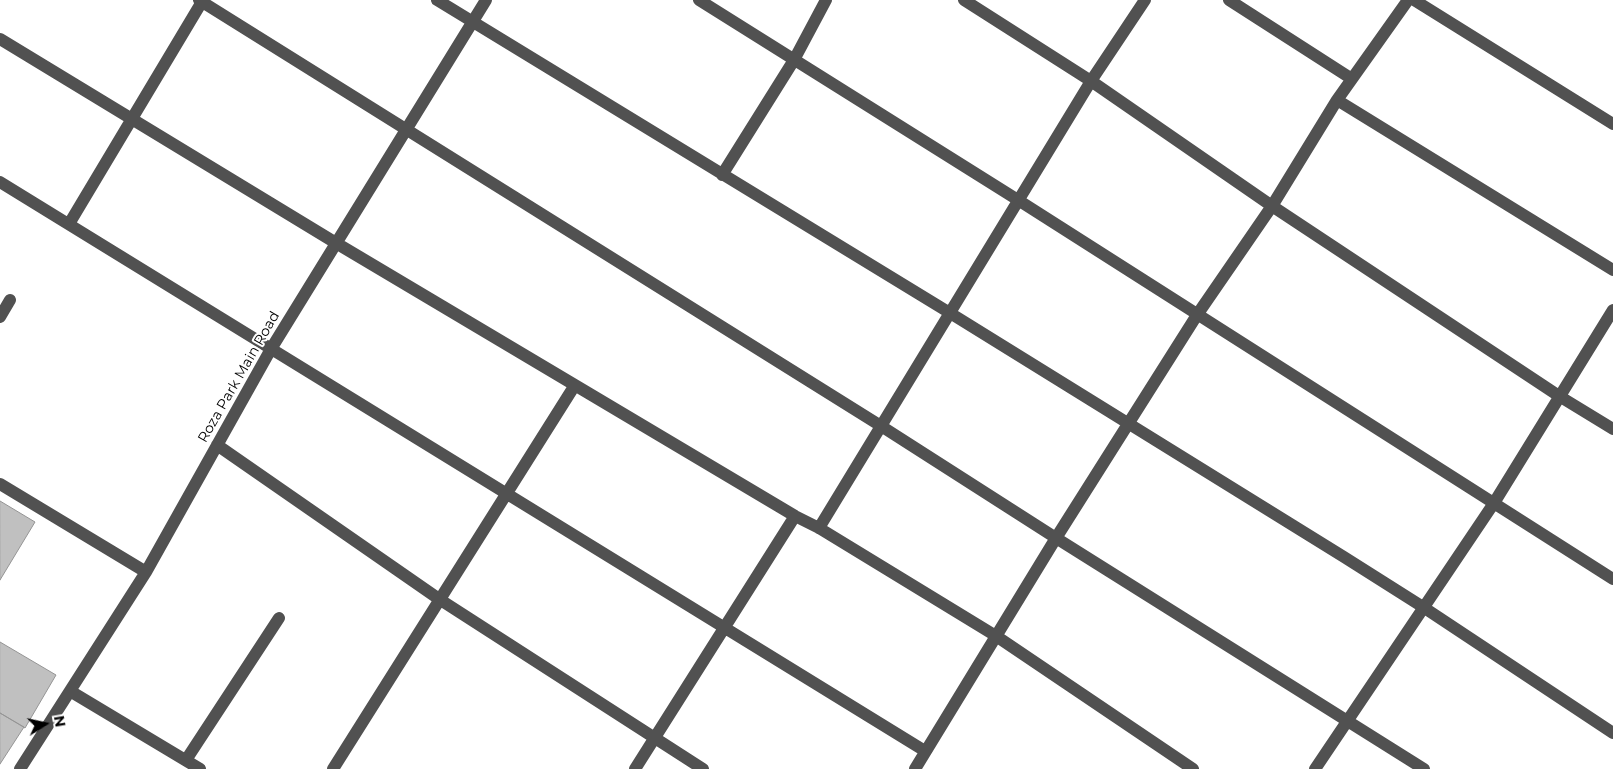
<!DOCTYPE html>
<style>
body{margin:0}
#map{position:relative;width:1613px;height:769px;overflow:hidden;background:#fff;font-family:Montserrat,sans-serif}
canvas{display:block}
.north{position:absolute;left:20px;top:699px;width:50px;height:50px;-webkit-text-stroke:4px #fff;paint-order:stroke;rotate:80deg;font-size:14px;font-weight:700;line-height:20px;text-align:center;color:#000}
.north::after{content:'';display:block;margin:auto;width:18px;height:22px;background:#000;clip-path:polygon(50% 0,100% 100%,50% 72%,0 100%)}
</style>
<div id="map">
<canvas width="1613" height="769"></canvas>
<div class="north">N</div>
</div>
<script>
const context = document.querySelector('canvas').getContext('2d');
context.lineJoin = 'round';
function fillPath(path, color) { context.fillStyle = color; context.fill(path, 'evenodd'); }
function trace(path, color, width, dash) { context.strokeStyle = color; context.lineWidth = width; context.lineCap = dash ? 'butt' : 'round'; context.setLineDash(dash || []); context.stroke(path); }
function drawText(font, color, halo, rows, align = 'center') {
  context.font = font + ' Montserrat,sans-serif'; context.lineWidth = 4; context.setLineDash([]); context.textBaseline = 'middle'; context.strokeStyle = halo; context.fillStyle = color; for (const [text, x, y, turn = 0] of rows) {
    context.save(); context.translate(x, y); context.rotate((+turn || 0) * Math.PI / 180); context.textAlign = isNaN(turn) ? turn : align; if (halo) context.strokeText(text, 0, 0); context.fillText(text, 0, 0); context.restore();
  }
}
const building = new Path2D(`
 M 0,501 L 35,522 L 0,580 Z
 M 0,642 L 56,675 L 25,728 L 0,713 Z
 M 0,713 L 24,727 L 0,764 Z`);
fillPath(building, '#c0c0c0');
trace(building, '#959595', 1);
trace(new Path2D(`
 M 199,0 L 881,426 L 1056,538 L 1424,769
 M 437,0 L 950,313 L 1344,557 L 1423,607 L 1613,733
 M 699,0 L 1018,200 L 1613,579
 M 964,0 L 1091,81 L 1272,206 L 1559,396 L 1613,429
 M 1229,0 L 1352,79
 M 1414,0 L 1613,124
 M 0,39 L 336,243 L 795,516 L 819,528 L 996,636 L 1193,769
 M 1337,100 L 1613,270
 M 722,175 L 794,60 L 826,0
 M 0,182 L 925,751
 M 69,224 L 203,0
 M 0,317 L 10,300
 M 217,445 L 439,599 L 703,769
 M 0,484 L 146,572
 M 819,528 L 1091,81 L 1145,0
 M 70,691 L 200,769
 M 186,760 L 279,618
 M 20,769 L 146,572 L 271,349 L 486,0
 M 333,769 L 575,385
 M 635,769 L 795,516
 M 915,769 L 1056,538 L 1197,315 L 1272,206 L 1337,100 L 1408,0
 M 1315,769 L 1494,503 L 1613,310`), '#515151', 12);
drawText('14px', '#000', '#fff', [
 ["Roza Park Main Road",239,377,-60]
]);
</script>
